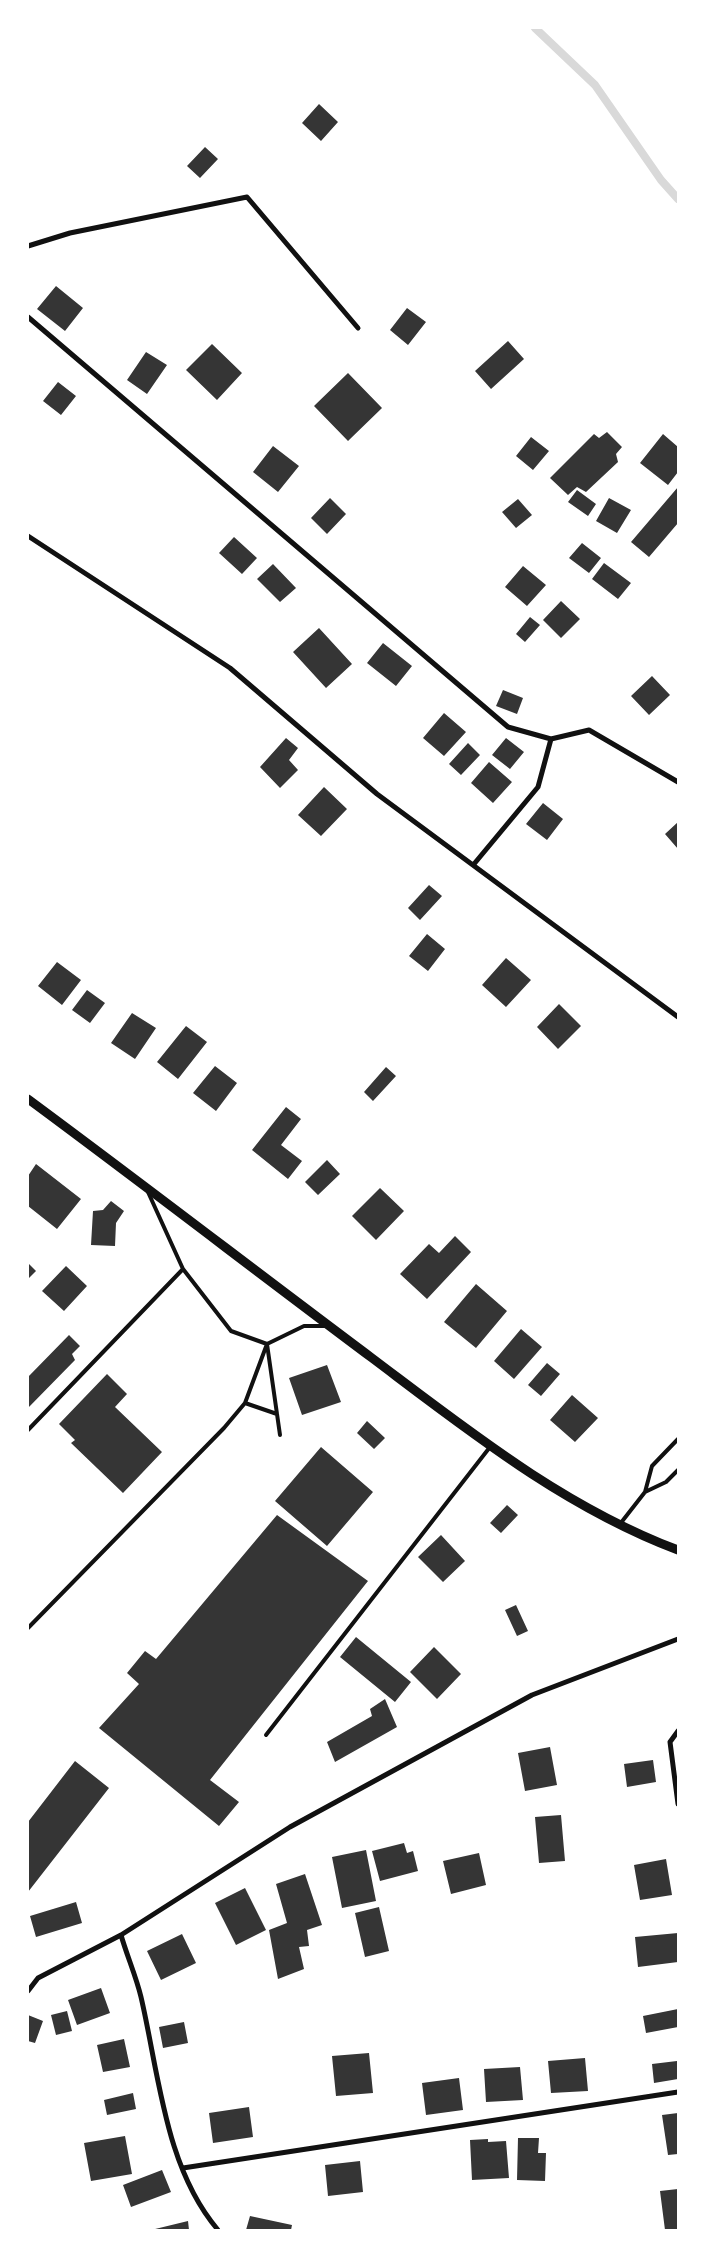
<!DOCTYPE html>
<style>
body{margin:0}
#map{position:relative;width:706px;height:2258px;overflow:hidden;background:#fff;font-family:"IBM Plex Sans",sans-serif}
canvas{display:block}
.frame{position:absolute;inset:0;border:29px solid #fff;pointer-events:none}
</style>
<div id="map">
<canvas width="706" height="2258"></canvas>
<div class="frame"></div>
</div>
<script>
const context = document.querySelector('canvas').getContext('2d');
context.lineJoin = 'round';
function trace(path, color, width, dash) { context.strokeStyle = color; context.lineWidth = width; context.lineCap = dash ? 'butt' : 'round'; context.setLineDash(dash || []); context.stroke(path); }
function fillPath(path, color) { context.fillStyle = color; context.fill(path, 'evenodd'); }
trace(new Path2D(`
 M 535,28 L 595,85 L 661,180 L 678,199`), '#d9d9d9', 8);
fillPath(new Path2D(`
 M 319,104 L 338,122 L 321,141 L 302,123 Z
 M 205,147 L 218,159 L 200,178 L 187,166 Z
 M 56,286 L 83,308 L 65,331 L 37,309 Z
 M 407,308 L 426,322 L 408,345 L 390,330 Z
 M 508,341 L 524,359 L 491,389 L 475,371 Z
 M 212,344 L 242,373 L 217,400 L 186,370 Z
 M 146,352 L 167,365 L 147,394 L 127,380 Z
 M 348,373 L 382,408 L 348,441 L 314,406 Z
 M 58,382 L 76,396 L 61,415 L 43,401 Z
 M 607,432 L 622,447 L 616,454 L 618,462 L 586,492 L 577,487 L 568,495 L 550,478 L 594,434 L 599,438 Z
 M 663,434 L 678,447 L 678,472 L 668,485 L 640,463 Z
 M 531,437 L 549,451 L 533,470 L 516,456 Z
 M 273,446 L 299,466 L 278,492 L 253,472 Z
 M 678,487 L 678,523 L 649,557 L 631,542 Z
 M 577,490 L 596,504 L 588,516 L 568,502 Z
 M 330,498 L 346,514 L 327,534 L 311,518 Z
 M 609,498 L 631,510 L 617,533 L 596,521 Z
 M 518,499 L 532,515 L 516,528 L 502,512 Z
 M 234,537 L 257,558 L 242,574 L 219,553 Z
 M 582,543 L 601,558 L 589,573 L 569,558 Z
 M 604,563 L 631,583 L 618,599 L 592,579 Z
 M 273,564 L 296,588 L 280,602 L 257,579 Z
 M 523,566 L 546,585 L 527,606 L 505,587 Z
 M 561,601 L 580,619 L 561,638 L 543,620 Z
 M 530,617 L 540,625 L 525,642 L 516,634 Z
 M 319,628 L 352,664 L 326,688 L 293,652 Z
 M 383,643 L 412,666 L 396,686 L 367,663 Z
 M 652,676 L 670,695 L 649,715 L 631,696 Z
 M 503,690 L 523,698 L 517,714 L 496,706 Z
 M 444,713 L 466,732 L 444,756 L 423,738 Z
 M 286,738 L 298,748 L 289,760 L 298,770 L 280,788 L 260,767 Z
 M 506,738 L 524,752 L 510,769 L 492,755 Z
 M 468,743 L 480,755 L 461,775 L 449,764 Z
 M 489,762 L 512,782 L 493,803 L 471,783 Z
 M 324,787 L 347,809 L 321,836 L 298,815 Z
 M 543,803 L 563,819 L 547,840 L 526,824 Z
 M 678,822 L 678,849 L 665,834 Z
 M 429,885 L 442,896 L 420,920 L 408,908 Z
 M 427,934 L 445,949 L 428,971 L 409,956 Z
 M 506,958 L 531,980 L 506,1007 L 482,985 Z
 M 57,962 L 81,980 L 62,1005 L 38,986 Z
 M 87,990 L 105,1003 L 90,1023 L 72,1010 Z
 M 559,1004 L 581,1026 L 558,1049 L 537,1027 Z
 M 132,1013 L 156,1028 L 135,1059 L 111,1043 Z
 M 186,1026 L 207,1042 L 178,1079 L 157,1062 Z
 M 215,1066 L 237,1083 L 216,1111 L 193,1093 Z
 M 386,1067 L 396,1076 L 373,1101 L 364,1092 Z
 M 286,1107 L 301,1119 L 281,1145 L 302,1161 L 288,1179 L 252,1150 Z
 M 327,1160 L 340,1174 L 318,1195 L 305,1182 Z
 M 36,1164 L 81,1199 L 57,1229 L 28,1206 L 28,1176 Z
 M 380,1188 L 404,1211 L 376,1240 L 352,1216 Z
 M 111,1201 L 124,1211 L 116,1223 L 115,1246 L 91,1245 L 93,1211 L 103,1210 Z
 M 455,1236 L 471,1252 L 427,1299 L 400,1274 L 429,1244 L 439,1253 Z
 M 28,1263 L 36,1271 L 28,1279 Z
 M 66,1266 L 87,1286 L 64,1311 L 42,1291 Z
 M 476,1284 L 507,1311 L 476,1348 L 444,1322 Z
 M 521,1329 L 542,1347 L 514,1379 L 494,1361 Z
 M 69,1335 L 80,1346 L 72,1354 L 75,1360 L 28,1408 L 28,1377 Z
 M 547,1363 L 560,1374 L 541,1396 L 528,1385 Z
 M 327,1365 L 341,1402 L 302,1415 L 289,1378 Z
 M 107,1374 L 127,1394 L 115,1407 L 162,1452 L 123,1493 L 71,1443 L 75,1440 L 59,1424 Z
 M 572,1395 L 598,1418 L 575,1442 L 550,1420 Z
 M 367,1421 L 385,1438 L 374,1449 L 357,1433 Z
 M 321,1447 L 373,1492 L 327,1546 L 275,1501 Z
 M 507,1505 L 518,1515 L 501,1533 L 490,1523 Z
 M 277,1515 L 368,1581 L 210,1780 L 239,1802 L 219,1826 L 99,1728 L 139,1684 L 127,1673 L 145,1651 L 156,1659 Z
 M 441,1535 L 465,1561 L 443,1582 L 418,1557 Z
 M 516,1605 L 528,1631 L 517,1636 L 505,1610 Z
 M 356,1637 L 411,1682 L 395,1702 L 340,1657 Z
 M 434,1647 L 461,1674 L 437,1699 L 410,1672 Z
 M 385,1699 L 397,1727 L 335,1762 L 327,1742 L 372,1716 L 370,1709 Z
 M 550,1747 L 557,1785 L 525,1791 L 518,1753 Z
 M 653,1760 L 656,1782 L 627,1787 L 624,1764 Z
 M 75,1761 L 109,1788 L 28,1892 L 28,1822 Z
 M 561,1815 L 565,1861 L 539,1863 L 535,1817 Z
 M 404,1843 L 407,1853 L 413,1851 L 418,1871 L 380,1881 L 372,1851 Z
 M 366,1850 L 376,1901 L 342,1908 L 332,1857 Z
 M 479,1853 L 486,1885 L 451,1894 L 443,1861 Z
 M 666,1859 L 672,1895 L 640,1900 L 634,1865 Z
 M 305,1874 L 322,1925 L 307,1930 L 309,1946 L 299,1947 L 304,1969 L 278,1979 L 269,1930 L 287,1923 L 276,1884 Z
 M 245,1888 L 266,1930 L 236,1945 L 215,1903 Z
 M 76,1902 L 82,1923 L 36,1937 L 30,1916 Z
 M 379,1907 L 389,1951 L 365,1957 L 355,1913 Z
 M 678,1933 L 678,1962 L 638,1967 L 635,1937 Z
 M 182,1934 L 196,1963 L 161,1980 L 147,1951 Z
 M 101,1988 L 110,2013 L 77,2025 L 68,2000 Z
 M 678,2009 L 678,2027 L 646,2033 L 643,2016 Z
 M 67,2011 L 72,2031 L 56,2035 L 51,2015 Z
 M 28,2015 L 43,2021 L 35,2043 L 28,2041 Z
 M 184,2022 L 188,2043 L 163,2048 L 159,2027 Z
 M 124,2039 L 130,2067 L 103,2072 L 97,2045 Z
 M 369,2053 L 373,2093 L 336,2096 L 332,2056 Z
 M 585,2058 L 588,2091 L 551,2093 L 548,2061 Z
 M 677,2061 L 678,2079 L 654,2083 L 652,2064 Z
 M 520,2067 L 523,2100 L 486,2102 L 484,2069 Z
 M 459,2078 L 463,2110 L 426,2115 L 422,2083 Z
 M 133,2093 L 136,2109 L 107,2115 L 104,2100 Z
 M 249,2107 L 253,2137 L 213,2143 L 209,2113 Z
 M 678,2113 L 678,2154 L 668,2155 L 662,2115 Z
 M 125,2136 L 132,2174 L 91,2181 L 84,2143 Z
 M 518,2138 L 539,2138 L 538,2153 L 546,2153 L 545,2181 L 517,2180 Z
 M 488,2139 L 488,2142 L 506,2141 L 509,2178 L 472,2180 L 470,2140 Z
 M 360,2161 L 363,2192 L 328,2196 L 325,2165 Z
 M 162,2170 L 171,2192 L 131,2207 L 123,2185 Z
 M 678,2189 L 678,2230 L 665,2230 L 660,2191 Z
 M 250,2216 L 292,2225 L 291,2230 L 246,2230 Z
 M 188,2221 L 189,2230 L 151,2230 Z`), '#353535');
trace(new Path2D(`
 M 148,1192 L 183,1269 L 231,1331 L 267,1344 L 304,1326 L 327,1326
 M 245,1403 L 277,1414
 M 28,1430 L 183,1269
 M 645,1492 L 652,1466 L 678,1439
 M 620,1524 L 645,1492 L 666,1482 L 678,1470
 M 28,1628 L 224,1428 L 245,1403 L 267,1344 L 280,1435
 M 266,1735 L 490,1447`), '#111', 4);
trace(new Path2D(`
 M 28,246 L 70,233 L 247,197 L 358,328
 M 28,317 L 508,727 L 551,739 L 589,730 L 678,782
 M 28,536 L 230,668 L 377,794 L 678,1017
 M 474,864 L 538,787 L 551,739
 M 678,1731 L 670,1742 L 678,1804
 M 28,1991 L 38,1978 L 121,1935
 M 183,2168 L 678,2092
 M 218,2230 C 165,2168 159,2074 141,1997 C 136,1976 127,1956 121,1935 L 290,1827 L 532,1695 L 678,1639`), '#111', 5);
trace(new Path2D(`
 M 28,1099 C 143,1184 257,1272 372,1358 C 469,1431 564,1507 678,1550`), '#111', 9);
</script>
